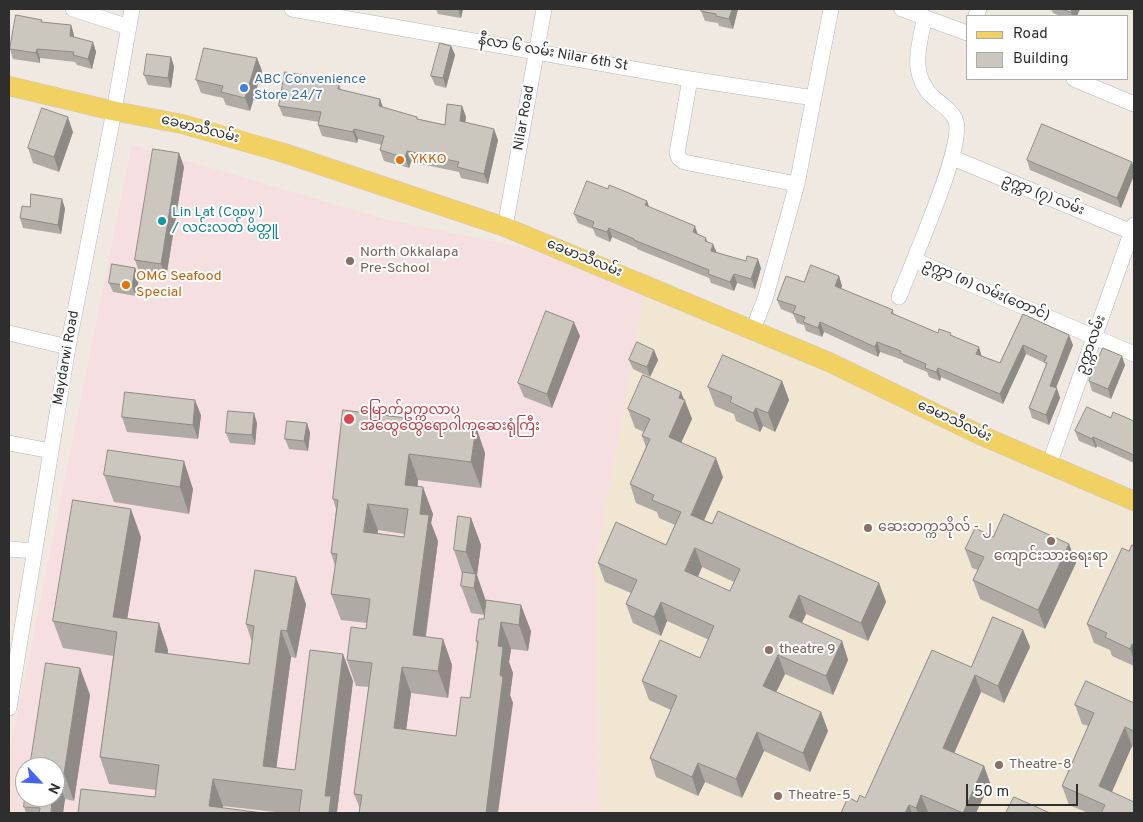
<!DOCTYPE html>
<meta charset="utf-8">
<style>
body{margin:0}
#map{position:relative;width:1143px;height:822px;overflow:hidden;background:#efe9e1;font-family:Overpass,sans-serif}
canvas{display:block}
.frame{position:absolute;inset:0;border:10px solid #2e2e2e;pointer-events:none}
.legend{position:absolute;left:966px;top:15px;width:162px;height:65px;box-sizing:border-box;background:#fff;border:1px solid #ababab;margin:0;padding:6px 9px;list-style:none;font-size:15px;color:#2e2e2e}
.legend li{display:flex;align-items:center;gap:10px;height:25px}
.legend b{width:25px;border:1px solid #ababab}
.north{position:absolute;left:15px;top:757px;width:50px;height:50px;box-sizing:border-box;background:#fff;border:1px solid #ababab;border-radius:50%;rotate:115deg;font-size:14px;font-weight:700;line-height:20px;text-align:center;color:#2e2e2e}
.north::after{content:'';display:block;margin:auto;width:18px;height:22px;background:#4264fb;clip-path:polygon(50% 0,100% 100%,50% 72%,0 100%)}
.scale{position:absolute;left:966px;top:784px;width:112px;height:22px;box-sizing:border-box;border:2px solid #2e2e2e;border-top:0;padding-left:6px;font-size:15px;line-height:18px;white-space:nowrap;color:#2e2e2e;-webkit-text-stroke:4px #fff;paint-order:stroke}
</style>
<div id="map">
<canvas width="1143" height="822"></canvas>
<div class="frame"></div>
<ul class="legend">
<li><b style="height:6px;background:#f2d163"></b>Road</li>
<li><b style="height:14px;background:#cbc7bf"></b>Building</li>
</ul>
<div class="north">N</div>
<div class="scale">50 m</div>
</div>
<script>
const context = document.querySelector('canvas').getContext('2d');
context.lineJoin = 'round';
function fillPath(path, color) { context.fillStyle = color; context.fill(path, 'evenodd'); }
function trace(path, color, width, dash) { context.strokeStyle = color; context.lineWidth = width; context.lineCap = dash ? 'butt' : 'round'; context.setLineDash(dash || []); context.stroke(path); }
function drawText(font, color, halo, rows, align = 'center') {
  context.font = font + ' Overpass,"Noto Sans Myanmar",sans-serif'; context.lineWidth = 4; context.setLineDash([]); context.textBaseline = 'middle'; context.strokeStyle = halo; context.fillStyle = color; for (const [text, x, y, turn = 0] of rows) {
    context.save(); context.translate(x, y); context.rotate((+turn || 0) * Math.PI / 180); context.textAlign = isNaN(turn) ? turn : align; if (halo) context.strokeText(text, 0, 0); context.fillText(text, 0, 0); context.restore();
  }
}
fillPath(new Path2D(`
 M 648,274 L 1134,492 L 1134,813 L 599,813 L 595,564 Z`), '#f0e6d1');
fillPath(new Path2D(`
 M 132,145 L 385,219 L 648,274 L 595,564 L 599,813 L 9,813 L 11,746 ZM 25,767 L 55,767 L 55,797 L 25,797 Z`), '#f5dfe0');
const minor = new Path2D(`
 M 73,9 L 129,27
 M 292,9 L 690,79 L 814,98
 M 902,9 L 967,33
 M 976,16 L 979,9
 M 690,79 L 677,153 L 679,158 L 684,162 L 797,184
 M 1074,79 L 1134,104
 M 953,158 L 1134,233
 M 505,227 L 544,9
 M 914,260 C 924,234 963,145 956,121 C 953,112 943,105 935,99 C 909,76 918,48 925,17
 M 899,297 L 914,260 L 1134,354
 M 753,329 L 765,299 L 797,184 L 831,9
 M 9,333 L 68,347
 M 9,443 L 51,451
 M 1049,465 L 1134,225
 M 9,549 L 34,551
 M 9,708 L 68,347 L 114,111 L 132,9`);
const major = new Path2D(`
 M 9,86 L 114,111 L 182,124 L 284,153 L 505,227 L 829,362 L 978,434 L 1134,501`);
trace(minor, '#b4b7c1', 16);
trace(major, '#c9c9c9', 20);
trace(minor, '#fff', 15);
trace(major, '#f2d163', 19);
fillPath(new Path2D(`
 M 436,9 L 463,9 L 461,18 L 438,14 Z
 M 702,9 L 738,9 L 733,29 L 719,26 L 718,23 L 705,21 L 701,11 Z
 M 1051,9 L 1080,9 L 1077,16 L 1060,16 L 1053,13 Z
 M 43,23 L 71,25 L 74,35 L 74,37 L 93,42 L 96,52 L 92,69 L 77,65 L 75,62 L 40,58 L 40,63 L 13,59 L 10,49 Z
 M 451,46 L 455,55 L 446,88 L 435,85 L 431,76 Z
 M 171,57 L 174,67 L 171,88 L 148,85 L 144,75 Z
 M 257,58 L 262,71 L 250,111 L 226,105 L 223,98 L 201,93 L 196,80 Z
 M 309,76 L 310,79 L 339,84 L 341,90 L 383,108 L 417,117 L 418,119 L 445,125 L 462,106 L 466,117 L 465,122 L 498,140 L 488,184 L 461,178 L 459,172 L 411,162 L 409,168 L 384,161 L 380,150 L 382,145 L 358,139 L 357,143 L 322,136 L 318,125 L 319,122 L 283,116 L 279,106 Z
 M 73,132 L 59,172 L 33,163 L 28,148 Z
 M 179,153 L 184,167 L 166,278 L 140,274 L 135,260 Z
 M 1027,160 L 1134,167 L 1134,175 L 1121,208 L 1030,170 Z
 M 608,189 L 647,201 L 649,207 L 698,234 L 706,238 L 708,242 L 716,252 L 761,268 L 755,289 L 737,283 L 734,291 L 711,283 L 709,278 L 637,249 L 637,248 L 612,237 L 610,242 L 596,236 L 593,229 L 578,223 L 574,214 Z
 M 62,199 L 65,209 L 61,234 L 23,228 L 20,218 L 30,207 Z
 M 135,268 L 139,278 L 136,296 L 113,292 L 109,283 Z
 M 839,276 L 842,286 L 841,289 L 893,310 L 894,315 L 938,333 L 952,335 L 982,356 L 1000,363 L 1023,314 L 1073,345 L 1056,388 L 1060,398 L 1049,425 L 1032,418 L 1029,408 L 1046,365 L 1045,363 L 1026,354 L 1003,404 L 941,377 L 940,381 L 929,377 L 927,372 L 903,362 L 903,360 L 880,352 L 878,357 L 824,332 L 822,337 L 806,331 L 804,325 L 797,323 L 793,314 L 781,309 L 777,300 L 804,282 Z
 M 580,336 L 552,408 L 524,397 L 518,383 Z
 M 654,350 L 658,360 L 650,377 L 633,369 L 629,360 Z
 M 1125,365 L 1111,399 L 1092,391 L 1089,381 Z
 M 782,381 L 789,400 L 775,432 L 763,426 L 760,432 L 736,421 L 734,414 L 715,406 L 708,387 Z
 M 685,400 L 692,419 L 681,443 L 723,477 L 704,520 L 879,583 L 886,602 L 868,641 L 806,614 L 802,623 L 842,641 L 848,660 L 833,695 L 785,674 L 776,692 L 821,712 L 828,731 L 810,772 L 764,751 L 742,798 L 705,782 L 698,796 L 656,777 L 650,758 L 671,710 L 649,700 L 642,681 L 700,658 L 709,640 L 667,621 L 661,636 L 633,623 L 626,604 L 631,593 L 605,582 L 598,563 L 666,545 L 675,525 L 659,518 L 657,512 L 636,503 L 630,484 L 646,447 L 642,436 L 644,432 L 635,428 L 628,409 ZM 702,567 L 734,582 L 730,591 L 698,577 Z
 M 343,410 L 476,427 L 485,453 L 481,488 L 418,480 L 418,487 L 433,514 L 431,523 L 438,541 L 426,637 L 443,639 L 452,665 L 448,698 L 411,693 L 406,730 L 456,736 L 470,698 L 477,644 L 476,641 L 484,619 L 486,600 L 531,631 L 528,651 L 511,649 L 509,662 L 513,673 L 510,695 L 513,703 L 360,809 L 354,794 L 369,687 L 356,686 L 347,660 L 366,629 L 367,623 L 341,620 L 331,594 L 335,566 L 331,553 L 336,509 L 333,499 ZM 378,530 L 404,534 L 404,537 L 377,533 Z
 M 201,415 L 198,439 L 127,432 L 122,417 Z
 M 1111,418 L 1134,421 L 1134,463 L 1097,446 L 1096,448 L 1079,441 L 1075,431 Z
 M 257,423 L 255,445 L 230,443 L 226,433 Z
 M 307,423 L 310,433 L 308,451 L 289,449 L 285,439 Z
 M 104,475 L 193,489 L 189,514 L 114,502 Z
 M 471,518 L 481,545 L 477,575 L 484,615 L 471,613 L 461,586 L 462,574 L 454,550 Z
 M 141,537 L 127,618 L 159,623 L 168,650 L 168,654 L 249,664 L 252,642 L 246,624 L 306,604 L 296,658 L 291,657 L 276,768 L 295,770 L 353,681 L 337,812 L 337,813 L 284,813 L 223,806 L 223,808 L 78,813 L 155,797 L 156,790 L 109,784 L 100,757 L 113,656 L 63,648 L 53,621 Z
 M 993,537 L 1069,544 L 1076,563 L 1045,629 L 980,599 L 973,580 L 978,570 L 972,568 L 965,549 Z
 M 1134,546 L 1134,666 L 1112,656 L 1110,650 L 1094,643 L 1087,624 L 1129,551 Z
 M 1023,630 L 1030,647 L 1004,703 L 981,692 L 954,753 L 984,766 L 990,783 L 976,813 L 930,813 L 928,812 L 927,813 L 841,813 L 857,802 L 865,798 L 971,667 Z
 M 80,668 L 90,695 L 74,801 L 65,799 L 63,813 L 26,813 L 24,807 L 55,797 L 55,767 Z
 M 1134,703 L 1134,747 L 1132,746 L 1112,792 L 1134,813 L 1088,813 L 1069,805 L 1062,786 L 1088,726 L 1082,724 L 1075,705 Z`), '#afaba4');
fillPath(new Path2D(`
 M 458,9 L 463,9 L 461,18 Z
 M 732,9 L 738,9 L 733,29 L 729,19 Z
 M 1072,9 L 1080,9 L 1077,16 L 1072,16 L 1071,12 Z
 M 71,25 L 74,35 L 73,46 L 70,36 Z
 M 93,42 L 96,52 L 92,69 L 88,59 Z
 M 451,46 L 455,55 L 446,88 L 443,78 Z
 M 37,49 L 40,58 L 40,63 L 36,53 Z
 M 171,57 L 174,67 L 171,88 L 168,78 Z
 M 257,58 L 262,71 L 250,111 L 245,98 Z
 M 380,99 L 384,110 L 379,106 Z
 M 462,106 L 466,117 L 464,132 L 460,121 Z
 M 68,117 L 73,132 L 59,172 L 54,157 Z
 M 354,129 L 358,139 L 357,143 L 353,132 Z
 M 494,129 L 498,140 L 488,184 L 484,174 Z
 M 407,151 L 411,162 L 409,168 L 405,158 Z
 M 179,153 L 184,167 L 166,278 L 161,264 Z
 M 1132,162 L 1134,167 L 1134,175 L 1121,208 L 1117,198 Z
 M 62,199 L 65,209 L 61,234 L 58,225 Z
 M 647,201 L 650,210 L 645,205 Z
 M 695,226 L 698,235 L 693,232 Z
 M 609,228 L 612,237 L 610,242 L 607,232 Z
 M 713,244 L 717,253 L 711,251 Z
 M 758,259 L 761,268 L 755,289 L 751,279 Z
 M 135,268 L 139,278 L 136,296 L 132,286 Z
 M 734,274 L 737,283 L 734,291 L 730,282 Z
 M 839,276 L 842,286 L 838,296 L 835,286 Z
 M 574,322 L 580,336 L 552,408 L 547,394 Z
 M 820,322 L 824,332 L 822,337 L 818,328 Z
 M 1069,335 L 1073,345 L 1053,395 L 1050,386 Z
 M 877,342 L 880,352 L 878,357 L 875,347 Z
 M 1023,345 L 1026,354 L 1003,404 L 1000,394 Z
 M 979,347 L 982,357 L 976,354 Z
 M 654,350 L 658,360 L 650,377 L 647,367 Z
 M 1122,356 L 1125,365 L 1111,399 L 1108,389 Z
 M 938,368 L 941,377 L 940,381 L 936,372 Z
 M 782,381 L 789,400 L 775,432 L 768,413 Z
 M 1057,388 L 1060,398 L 1049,425 L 1046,415 Z
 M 681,392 L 692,419 L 675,456 L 669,437 L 679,398 Z
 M 195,400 L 201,415 L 198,439 L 193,425 Z
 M 756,408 L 763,426 L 760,432 L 753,413 Z
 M 254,413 L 257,423 L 255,445 L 252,435 Z
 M 307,423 L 310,433 L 308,451 L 304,441 Z
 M 476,427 L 485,453 L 481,488 L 471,462 Z
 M 1093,437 L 1097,446 L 1096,448 L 1092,439 Z
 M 409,454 L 418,480 L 414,511 L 405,485 Z
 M 716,458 L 723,477 L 698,534 L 691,515 Z
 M 184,461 L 193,489 L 189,514 L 180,487 Z
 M 423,487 L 433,514 L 431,523 L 438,541 L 422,662 L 413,635 L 420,514 Z
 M 368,504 L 378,530 L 374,558 L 364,532 Z
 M 131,509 L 141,537 L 123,644 L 113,617 Z
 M 471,518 L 481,545 L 477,575 L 486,601 L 484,615 L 474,588 L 476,578 L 466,552 Z
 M 1069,544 L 1076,563 L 1045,629 L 1038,610 Z
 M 695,548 L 702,567 L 692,590 L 685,571 Z
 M 296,577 L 306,604 L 296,658 L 287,631 Z
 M 879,583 L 886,602 L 868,641 L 861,623 Z
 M 799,595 L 806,614 L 796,636 L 789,617 Z
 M 661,602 L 667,621 L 661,636 L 654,617 Z
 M 521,605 L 531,631 L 528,651 L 519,625 Z
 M 501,622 L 511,649 L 509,662 L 513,673 L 510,695 L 513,703 L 498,813 L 486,813 L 498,646 Z
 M 159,623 L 168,650 L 164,679 L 155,652 Z
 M 281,630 L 291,657 L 274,786 L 263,766 Z
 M 1023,630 L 1030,647 L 1004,703 L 998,686 Z
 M 443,639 L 452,665 L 448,698 L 438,671 Z
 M 842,641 L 848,660 L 833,695 L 826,676 Z
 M 1132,644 L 1134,649 L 1134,660 L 1130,649 Z
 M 343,654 L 353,681 L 337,812 L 337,813 L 329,813 L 325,796 Z
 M 778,655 L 785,674 L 770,705 L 763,686 Z
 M 402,667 L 411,693 L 403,754 L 394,728 Z
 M 80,668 L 90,695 L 74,801 L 64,774 Z
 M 975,675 L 981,692 L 949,765 L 943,748 Z
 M 821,712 L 828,731 L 810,772 L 803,753 Z
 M 1125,727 L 1132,746 L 1106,805 L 1099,786 Z
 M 757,732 L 764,751 L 742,798 L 736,779 Z
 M 698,763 L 705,782 L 698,796 L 692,777 Z
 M 984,766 L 990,783 L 976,813 L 963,813 Z
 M 55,773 L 65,799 L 63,813 L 51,813 L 52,797 L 55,797 Z
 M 213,779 L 223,806 L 222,813 L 209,806 Z
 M 921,795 L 928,812 L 927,813 L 918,813 L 916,808 Z
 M 909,805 L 912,813 L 905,813 Z`), '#8e8b86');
const building = new Path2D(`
 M 702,9 L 732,9 L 729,19 L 716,16 L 716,14 L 701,11 Z
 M 1062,9 L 1072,9 L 1071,12 Z
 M 16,15 L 42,20 L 41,22 L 71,25 L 70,36 L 93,42 L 88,59 L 73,55 L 74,52 L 37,49 L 36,53 L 10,49 Z
 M 440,43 L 451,46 L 443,78 L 431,76 Z
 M 204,48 L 257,58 L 245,98 L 221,92 L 223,86 L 196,80 Z
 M 147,54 L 171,57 L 168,78 L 144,75 Z
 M 285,72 L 309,76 L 309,79 L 339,84 L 338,89 L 380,99 L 379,106 L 417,117 L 417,119 L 445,125 L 447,104 L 462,106 L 460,121 L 494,129 L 484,174 L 457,167 L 459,162 L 407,151 L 405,158 L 380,150 L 384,136 L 354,129 L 353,132 L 318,125 L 321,112 L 279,106 Z
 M 42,108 L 68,117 L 54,157 L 28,148 Z
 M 1042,124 L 1132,162 L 1117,198 L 1027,160 Z
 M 153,149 L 179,153 L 161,264 L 135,260 Z
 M 587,181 L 608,189 L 609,185 L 624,191 L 647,201 L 645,205 L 695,226 L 693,232 L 706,238 L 705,241 L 713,244 L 711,251 L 746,261 L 747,256 L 758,259 L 751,279 L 734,274 L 730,282 L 708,274 L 709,270 L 634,240 L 634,239 L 609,228 L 607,232 L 592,227 L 594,222 L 574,214 Z
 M 31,194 L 62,199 L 58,225 L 20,218 L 22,206 L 30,207 Z
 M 112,264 L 135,268 L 132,286 L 109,283 Z
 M 811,265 L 839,276 L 835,286 L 881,305 L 893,310 L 891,313 L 938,333 L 939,329 L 951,333 L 950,335 L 979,347 L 976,354 L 1000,363 L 1023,314 L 1069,335 L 1050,386 L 1057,388 L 1046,415 L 1029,408 L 1047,363 L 1044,362 L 1047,356 L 1023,345 L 1000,394 L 938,368 L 936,372 L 925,368 L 926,364 L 900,353 L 901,351 L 877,342 L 875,347 L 820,322 L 818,328 L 803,322 L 805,317 L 793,313 L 796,306 L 777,300 L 786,276 L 804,282 Z
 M 546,311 L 574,322 L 547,394 L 518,383 Z
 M 637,342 L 654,350 L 647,367 L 629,360 Z
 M 1103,348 L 1122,356 L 1108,389 L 1089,381 Z
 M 723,355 L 782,381 L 768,413 L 756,408 L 753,413 L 730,402 L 732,397 L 708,387 Z
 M 643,375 L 681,392 L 679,398 L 685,400 L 669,437 L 716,458 L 691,515 L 712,524 L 718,511 L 879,583 L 861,623 L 799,595 L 789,617 L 842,641 L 826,676 L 778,655 L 763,686 L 821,712 L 803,753 L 757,732 L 736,779 L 698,763 L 692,777 L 650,758 L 677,696 L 642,681 L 660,640 L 700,658 L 714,626 L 661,602 L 654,617 L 626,604 L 637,580 L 598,563 L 616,522 L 666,545 L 681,512 L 652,500 L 654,495 L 630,484 L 650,439 L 642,436 L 650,419 L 628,409 ZM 695,548 L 740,569 L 730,591 L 685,571 Z
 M 125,392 L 195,400 L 193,425 L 122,417 Z
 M 1087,407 L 1111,418 L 1113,412 L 1134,421 L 1134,455 L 1093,437 L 1092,439 L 1075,431 Z
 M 343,410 L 476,427 L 471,462 L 409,454 L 405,485 L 423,487 L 420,514 L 429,515 L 413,635 L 443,639 L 438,671 L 402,667 L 394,728 L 456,736 L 461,697 L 470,698 L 478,641 L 476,641 L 479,619 L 484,619 L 486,600 L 521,605 L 519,625 L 501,622 L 498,646 L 503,647 L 500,675 L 503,677 L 486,813 L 359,813 L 362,795 L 354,794 L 372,663 L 347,660 L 351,627 L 366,629 L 370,599 L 331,594 L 337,554 L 331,553 L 338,500 L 333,499 ZM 368,504 L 408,509 L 404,537 L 364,532 Z
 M 228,411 L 254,413 L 252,435 L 226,433 Z
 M 287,421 L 307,423 L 304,441 L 285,439 Z
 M 108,450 L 184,461 L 180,487 L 104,475 Z
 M 73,500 L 131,509 L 113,617 L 159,623 L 155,652 L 249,664 L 254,626 L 246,624 L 255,570 L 296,577 L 287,631 L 281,630 L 263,766 L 295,770 L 310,650 L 343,654 L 325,796 L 331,796 L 329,813 L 299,813 L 302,790 L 213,779 L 209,806 L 263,813 L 78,813 L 81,789 L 155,797 L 159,765 L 100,757 L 117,632 L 53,621 Z
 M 1004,514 L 1069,544 L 1038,610 L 973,580 L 984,557 L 965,549 L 975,528 L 993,537 Z
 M 458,516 L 471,518 L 466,552 L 454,550 Z
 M 1132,545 L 1134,546 L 1134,645 L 1132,644 L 1130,649 L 1105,637 L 1107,633 L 1087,624 L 1122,548 L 1129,551 Z
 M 463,572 L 476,574 L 474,588 L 461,586 Z
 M 993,617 L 1023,630 L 998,686 L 975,675 L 943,748 L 984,766 L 963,813 L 921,795 L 916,808 L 909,805 L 905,813 L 841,813 L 848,797 L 857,802 L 860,795 L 865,798 L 932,650 L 971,667 Z
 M 46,663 L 80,668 L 64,774 L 55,772 L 55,767 L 30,767 Z
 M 1086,681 L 1134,703 L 1134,731 L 1125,727 L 1099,786 L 1134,802 L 1134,813 L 1101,813 L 1105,805 L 1062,786 L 1094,713 L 1075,705 Z
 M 25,794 L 25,797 L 52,797 L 51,813 L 39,813 L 40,808 L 24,807 Z
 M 1014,797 L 1050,813 L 1006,813 Z`);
fillPath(building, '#cbc7bf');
trace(building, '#8e8b86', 1);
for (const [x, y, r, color] of [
 [244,88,5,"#3f7fe0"],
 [400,160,5,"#e8710a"],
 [162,221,5,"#0f9aa8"],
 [350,261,5,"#8d6e63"],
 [126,285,5,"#e8710a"],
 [349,419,6,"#e0444e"],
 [868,528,5,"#8d6e63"],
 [1051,541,5,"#8d6e63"],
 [769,650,5,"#8d6e63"],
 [999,765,5,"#8d6e63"],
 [778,796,5,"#8d6e63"]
]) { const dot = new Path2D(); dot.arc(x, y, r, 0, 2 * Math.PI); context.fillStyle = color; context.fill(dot); trace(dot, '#fff', 2); }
drawText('14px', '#2e2e2e', '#fff', [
 ["နီလာ ၆ လမ်း Nilar 6th St",553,54,10],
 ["Nilar Road",525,118,-80],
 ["ခေမာသီလမ်း",200,130,14],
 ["ဥက္ကာ (၇) လမ်း",1043,196,22],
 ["ခေမာသီလမ်း",584,259,22],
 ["ဥက္ကာ (၈) လမ်း(တောင်)",986,291,23],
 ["ဥက္ကာလမ်း",1092,345,-70],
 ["Maydarwi Road",67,358,-80],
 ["ခေမာသီလမ်း",954,422,25]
]);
drawText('14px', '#366cbe', '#fff', [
 ["ABC Convenience",254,80],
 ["Store 24/7",254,96]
], 'left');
drawText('14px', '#c56008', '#fff', [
 ["YKKO",410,160],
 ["OMG Seafood",136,277],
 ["Special",136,293]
], 'left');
drawText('14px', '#0d838f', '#fff', [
 ["Lin Lat (Copy )",172,213],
 ["/ လင်းလတ် မိတ္တူ",172,229]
], 'left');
drawText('14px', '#785e54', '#fff', [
 ["North Okkalapa",360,253],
 ["Pre-School",360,269],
 ["ဆေးတက္ကသိုလ် - ၂",878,528],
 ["ကျောင်းသားရေးရာ",1051,557,"center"],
 ["theatre 9",779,650],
 ["Theatre-8",1009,765],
 ["Theatre-5",788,796]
], 'left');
drawText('14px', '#be3a42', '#fff', [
 ["မြောက်ဥက္ကလာပ",360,411],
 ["အထွေထွေရောဂါကုဆေးရုံကြီး",360,427]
], 'left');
</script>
